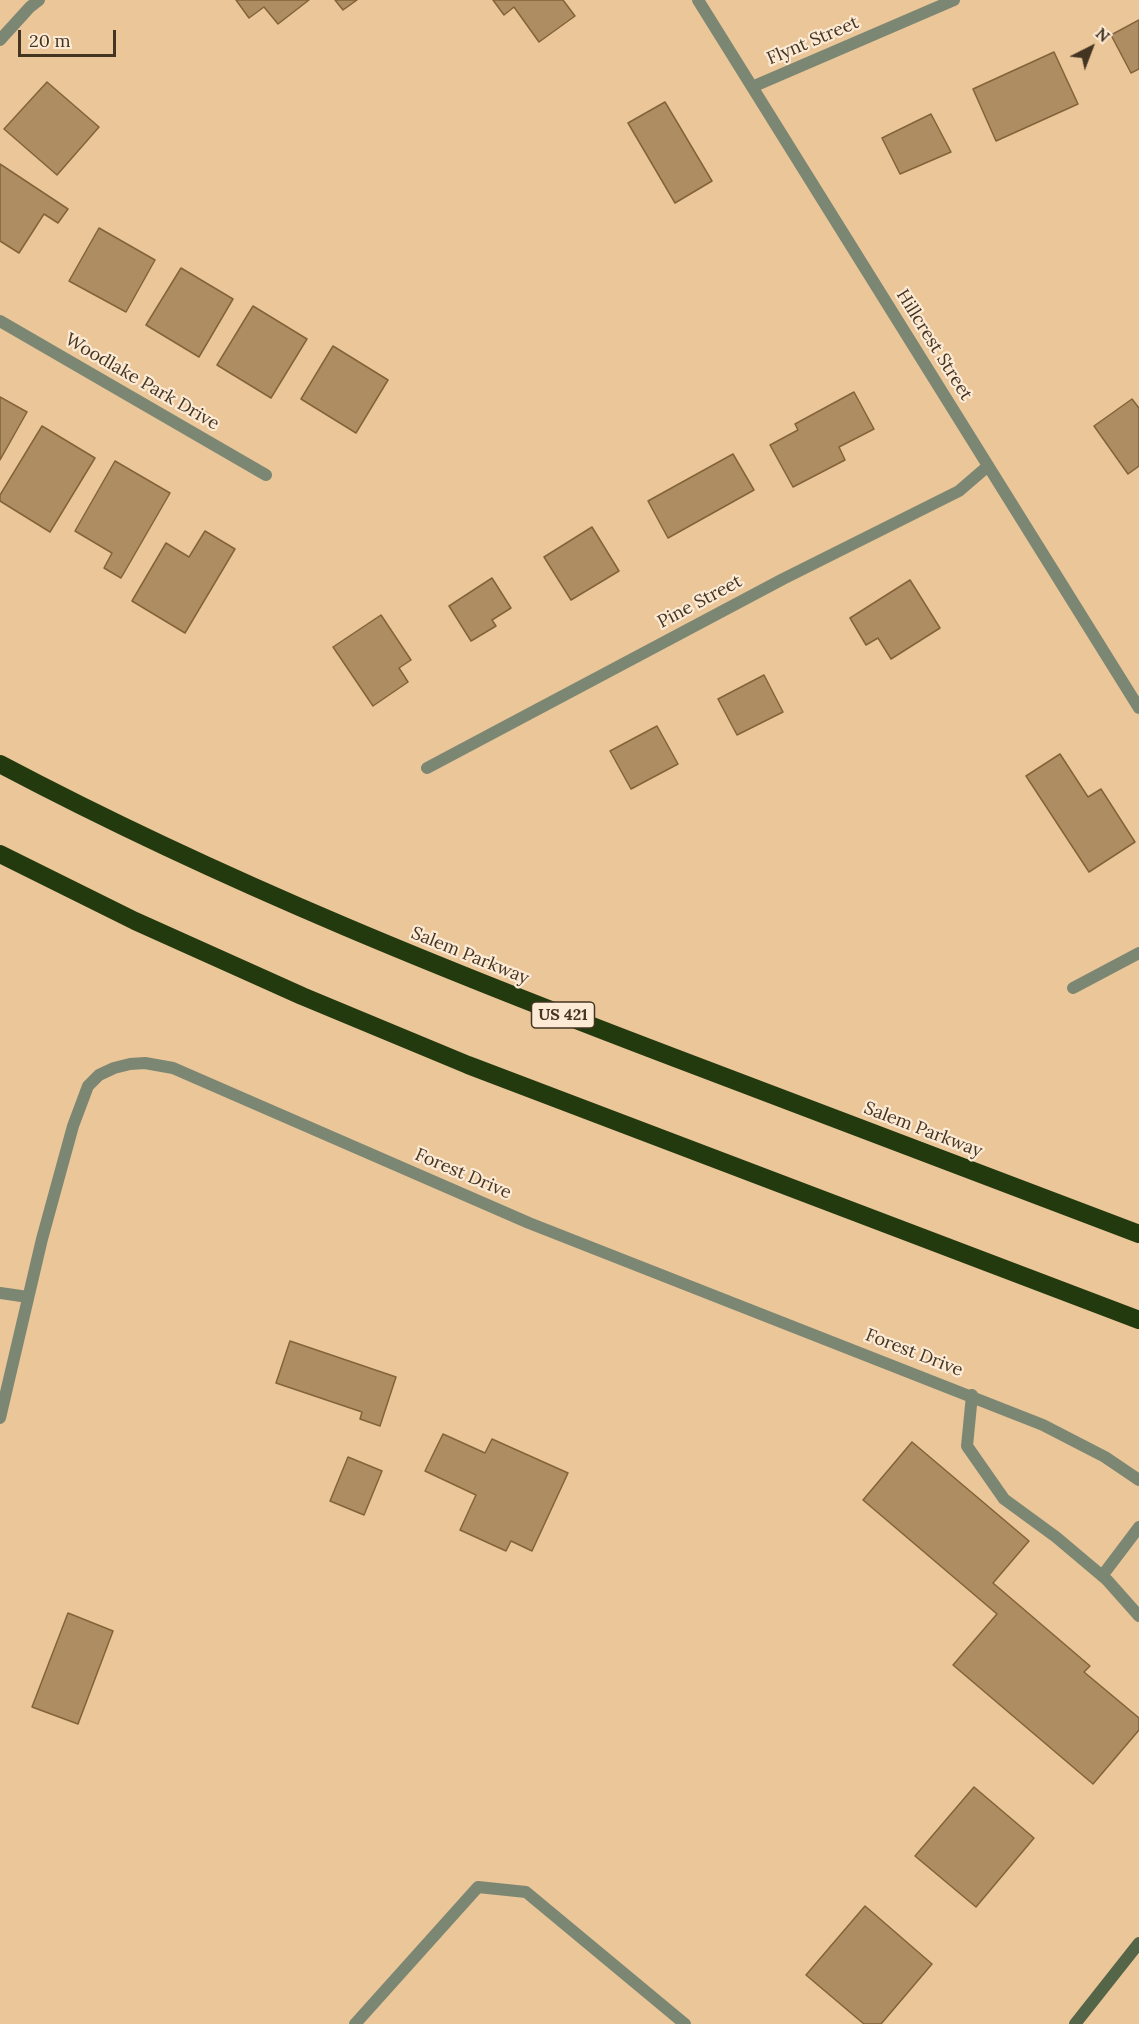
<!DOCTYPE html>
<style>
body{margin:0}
#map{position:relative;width:1139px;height:2024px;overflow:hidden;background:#eac699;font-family:Lora,serif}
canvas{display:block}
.north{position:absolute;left:1061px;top:18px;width:60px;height:60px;-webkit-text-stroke:4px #fdead4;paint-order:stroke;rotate:42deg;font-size:16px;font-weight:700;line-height:24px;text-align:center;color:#443523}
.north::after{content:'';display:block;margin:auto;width:21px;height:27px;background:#443523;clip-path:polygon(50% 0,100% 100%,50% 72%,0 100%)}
.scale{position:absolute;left:18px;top:30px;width:98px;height:27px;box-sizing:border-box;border:3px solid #443523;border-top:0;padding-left:8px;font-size:18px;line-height:21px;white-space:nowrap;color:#443523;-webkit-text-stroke:4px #fdead4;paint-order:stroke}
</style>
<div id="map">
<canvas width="1139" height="2024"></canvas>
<div class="north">N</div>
<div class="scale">20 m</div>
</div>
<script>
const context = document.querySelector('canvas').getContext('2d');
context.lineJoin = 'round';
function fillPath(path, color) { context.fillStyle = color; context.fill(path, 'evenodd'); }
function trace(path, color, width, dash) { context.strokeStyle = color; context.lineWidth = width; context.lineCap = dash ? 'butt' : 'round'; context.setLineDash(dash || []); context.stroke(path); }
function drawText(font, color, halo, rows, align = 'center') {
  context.font = font + ' Lora,serif'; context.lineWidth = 4.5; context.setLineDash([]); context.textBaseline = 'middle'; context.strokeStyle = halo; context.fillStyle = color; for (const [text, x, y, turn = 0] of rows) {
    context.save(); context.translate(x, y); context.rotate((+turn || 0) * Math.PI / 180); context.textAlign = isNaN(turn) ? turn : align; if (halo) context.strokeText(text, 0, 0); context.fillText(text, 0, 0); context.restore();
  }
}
const building = new Path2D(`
 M 236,0 L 309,0 L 278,24 L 264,7 L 249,18 Z
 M 335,0 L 357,0 L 343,10 Z
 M 493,0 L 563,0 L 575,16 L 539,42 L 514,7 L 504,15 Z
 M 1139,20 L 1139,69 L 1131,73 L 1111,35 Z
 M 1054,52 L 1078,104 L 996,141 L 973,89 Z
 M 47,82 L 99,127 L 57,175 L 4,129 Z
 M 665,102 L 712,181 L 675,203 L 628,123 Z
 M 931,114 L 951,152 L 900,174 L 882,138 Z
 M 0,164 L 68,209 L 58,223 L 44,214 L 19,253 L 0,241 Z
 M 99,228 L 155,260 L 126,312 L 69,281 Z
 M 181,268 L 233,299 L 199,357 L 146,325 Z
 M 253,306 L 307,339 L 271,398 L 217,365 Z
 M 333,346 L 388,380 L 356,433 L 301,399 Z
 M 854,392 L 874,429 L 839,447 L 845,460 L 793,487 L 770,445 L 798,430 L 795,424 Z
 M 0,397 L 27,412 L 0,460 Z
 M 1132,399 L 1139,408 L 1139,466 L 1128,474 L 1094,426 Z
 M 42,426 L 95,458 L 50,532 L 0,501 L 0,495 Z
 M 733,454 L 754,490 L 668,538 L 648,501 Z
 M 115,461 L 170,493 L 121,578 L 104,568 L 112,553 L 75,531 Z
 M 592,527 L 619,571 L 571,600 L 544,557 Z
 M 205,531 L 235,549 L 185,633 L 132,601 L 166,543 L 189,557 Z
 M 492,578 L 511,608 L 492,620 L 496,626 L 471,641 L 449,606 Z
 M 910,580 L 940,628 L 891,659 L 878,638 L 866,645 L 850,618 Z
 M 381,615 L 411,660 L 399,668 L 408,682 L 373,706 L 333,647 Z
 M 764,675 L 783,712 L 737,735 L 718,699 Z
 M 657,726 L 678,764 L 631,789 L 610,751 Z
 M 1060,754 L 1088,797 L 1101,789 L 1135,842 L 1089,872 L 1026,776 Z
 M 290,1341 L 396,1377 L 380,1426 L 360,1419 L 362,1412 L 276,1383 Z
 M 443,1434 L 485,1453 L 492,1439 L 568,1473 L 532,1551 L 511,1541 L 506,1551 L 460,1530 L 476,1495 L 425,1471 Z
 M 912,1442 L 1029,1541 L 993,1583 L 1090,1666 L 1084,1672 L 1139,1718 L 1139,1730 L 1093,1784 L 953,1665 L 997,1614 L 863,1500 Z
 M 348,1457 L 382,1471 L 364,1515 L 330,1501 Z
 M 68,1613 L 113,1631 L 78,1724 L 32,1707 Z
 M 974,1787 L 1034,1838 L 976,1907 L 915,1856 Z
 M 865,1906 L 932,1964 L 881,2024 L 864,2024 L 806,1975 Z`);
fillPath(building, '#af8d62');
trace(building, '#836339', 1.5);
trace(new Path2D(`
 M 0,1293 L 28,1297
 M 972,1395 L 967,1446 L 1004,1499 L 1056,1537 L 1107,1580 L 1139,1616
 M 1102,1576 L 1139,1527
 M 355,2024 L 478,1887 L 526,1892 L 685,2024`), '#7b8773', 12);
trace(new Path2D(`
 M 698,0 L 1139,708
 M 0,40 L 30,7 L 39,0
 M 752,87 L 954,0
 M 0,321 L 266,475
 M 427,768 L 783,579 L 959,491 L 988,466
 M 1073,988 L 1139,953
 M 0,1418 L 42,1239 L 73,1126 L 88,1086 L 99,1075 L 114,1068 L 130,1064 L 145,1063 L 173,1068 L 529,1223 L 1043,1425 L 1105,1457 L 1139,1480`), '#7b8773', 12);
trace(new Path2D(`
 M 1075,2024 L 1139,1943`), '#556548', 12);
trace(new Path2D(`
 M 0,764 C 225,883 461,977 699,1067 C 846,1123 992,1178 1139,1234
 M 0,854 L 135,921 L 302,996 L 468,1065 L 1139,1320`), '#23390e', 18);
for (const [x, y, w] of [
 [563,1015,63]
]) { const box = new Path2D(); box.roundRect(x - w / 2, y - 13, w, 26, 4.5); context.fillStyle = '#fdead4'; context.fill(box); trace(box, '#443523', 1.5); }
drawText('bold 16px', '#443523', null, [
 ["US 421",563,1015]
]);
drawText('18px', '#443523', '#fdead4', [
 ["Flynt Street",813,41,-23],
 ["Hillcrest Street",934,345,58],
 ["Woodlake Park Drive",142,382,30],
 ["Pine Street",700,602,-28],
 ["Salem Parkway",470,956,22],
 ["Salem Parkway",923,1130,21],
 ["Forest Drive",463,1174,23],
 ["Forest Drive",914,1353,21]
]);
</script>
